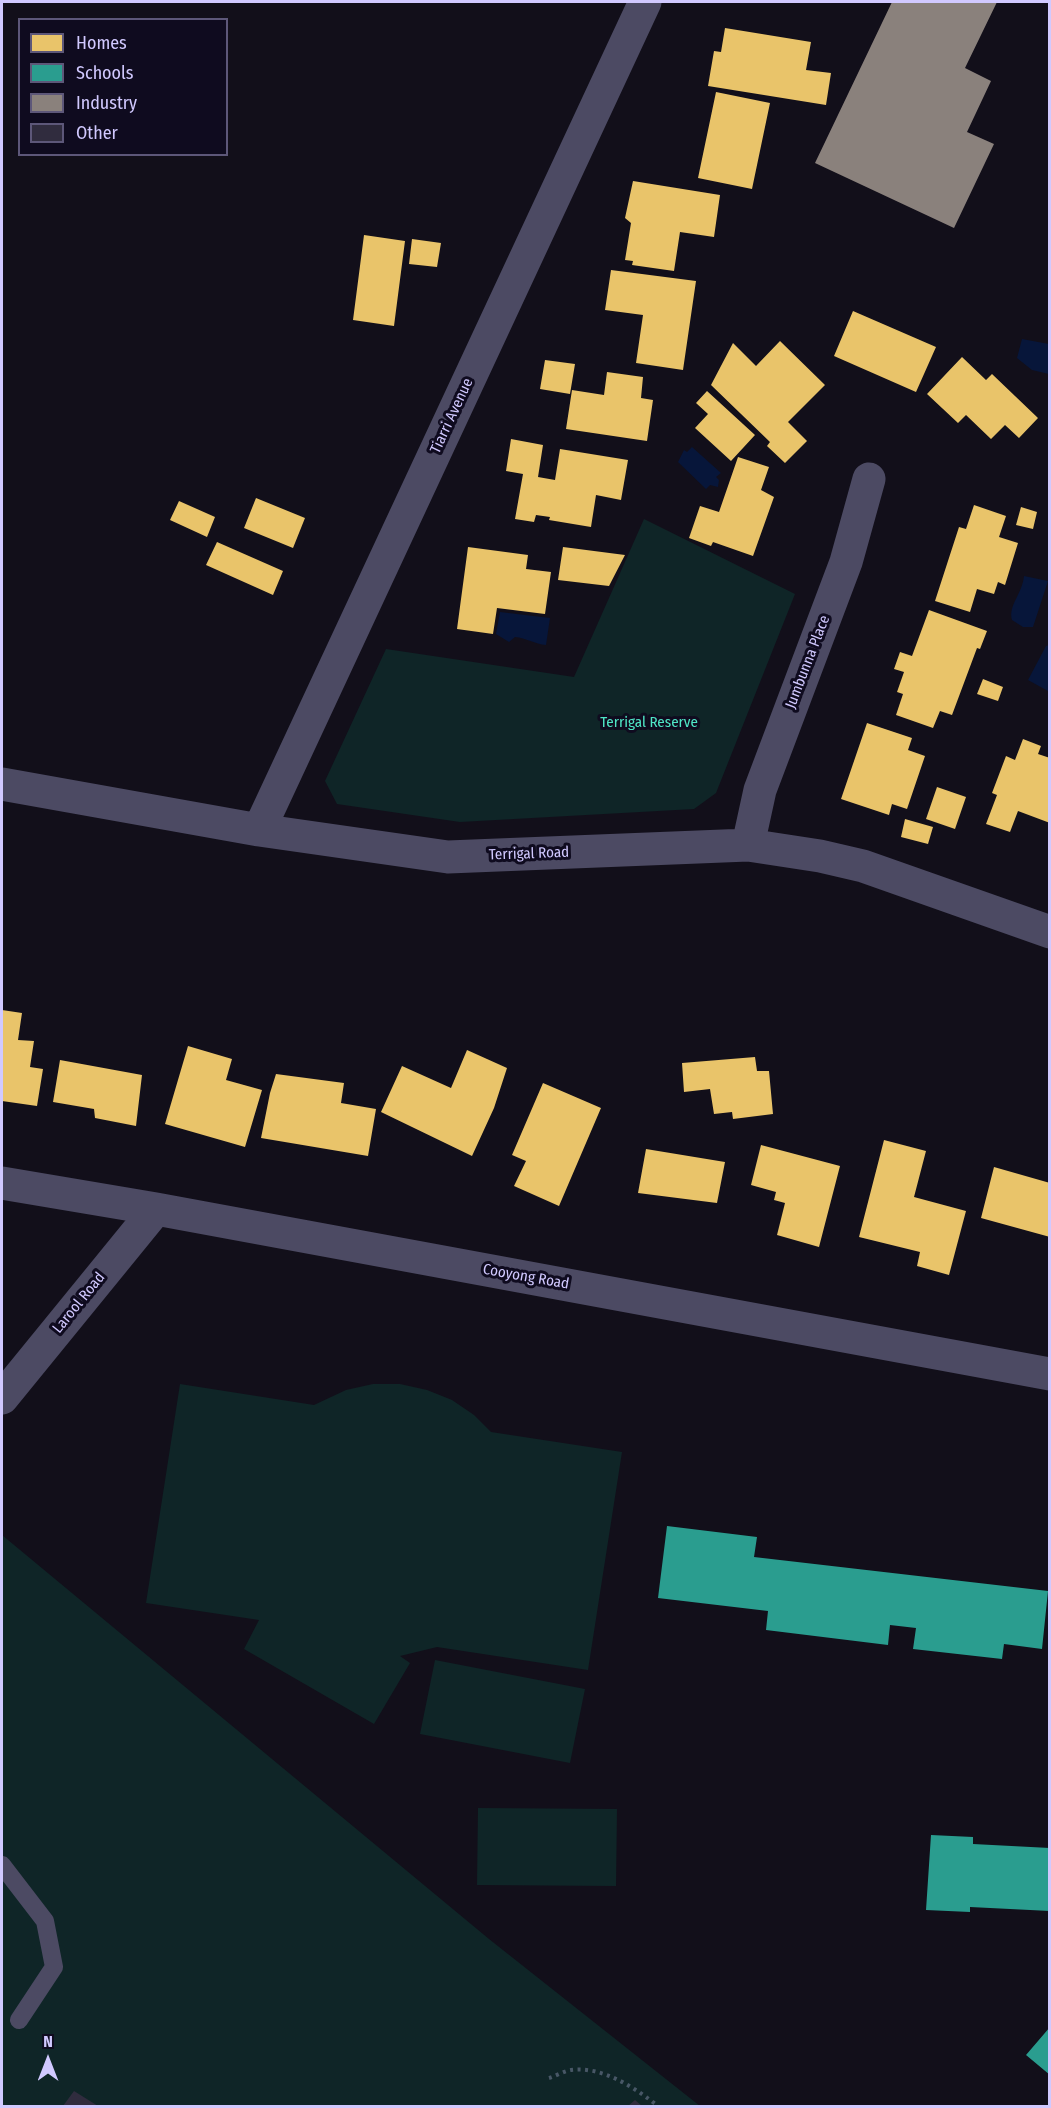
<!DOCTYPE html>
<style>
body{margin:0}
#map{position:relative;width:1051px;height:2108px;overflow:hidden;background:#120f1a;font-family:"Fira Sans Condensed",sans-serif}
canvas{display:block}
.frame{position:absolute;inset:0;border:3px solid #d1c9ff;pointer-events:none}
.legend{position:absolute;left:18px;top:18px;width:210px;height:138px;box-sizing:border-box;background:#0f0b1f;border:2px solid #5d5779;margin:0;padding:8px 10px;list-style:none;font-size:18px;color:#d1c9ff}
.legend li{display:flex;align-items:center;gap:12px;height:30px}
.legend b{width:30px;border:2px solid #5d5779}
.north{position:absolute;left:18px;top:2030px;width:60px;height:60px;-webkit-text-stroke:4px #0f0b1f;paint-order:stroke;rotate:0deg;font-size:16px;font-weight:700;line-height:24px;text-align:center;color:#d1c9ff}
.north::after{content:'';display:block;margin:auto;width:21px;height:27px;background:#d1c9ff;clip-path:polygon(50% 0,100% 100%,50% 72%,0 100%)}
</style>
<div id="map">
<canvas width="1051" height="2108"></canvas>
<div class="frame"></div>
<ul class="legend">
<li><b style="height:16px;background:#e9c46a"></b>Homes</li>
<li><b style="height:16px;background:#2a9d8f"></b>Schools</li>
<li><b style="height:16px;background:#8a817c"></b>Industry</li>
<li><b style="height:16px;background:#302c3e"></b>Other</li>
</ul>
<div class="north">N</div>
</div>
<script>
const context = document.querySelector('canvas').getContext('2d');
context.lineJoin = 'round';
function fillPath(path, color) { context.fillStyle = color; context.fill(path, 'evenodd'); }
function trace(path, color, width, dash) { context.strokeStyle = color; context.lineWidth = width; context.lineCap = dash ? 'butt' : 'round'; context.setLineDash(dash || []); context.stroke(path); }
function drawText(font, color, halo, rows, align = 'center') {
  context.font = font + ' "Fira Sans Condensed",sans-serif'; context.lineWidth = 6; context.setLineDash([]); context.textBaseline = 'middle'; context.strokeStyle = halo; context.fillStyle = color; for (const [text, x, y, turn = 0] of rows) {
    context.save(); context.translate(x, y); context.rotate((+turn || 0) * Math.PI / 180); context.textAlign = isNaN(turn) ? turn : align; if (halo) context.strokeText(text, 0, 0); context.fillText(text, 0, 0); context.restore();
  }
}
fillPath(new Path2D(`
 M 644,519 L 795,594 L 716,793 L 694,809 L 460,822 L 337,804 L 325,781 L 386,649 L 574,677 Z
 M 180,1384 L 314,1405 L 346,1390 L 373,1384 L 400,1384 L 427,1390 L 452,1400 L 474,1415 L 491,1432 L 622,1452 L 588,1670 L 437,1647 L 400,1656 L 410,1663 L 374,1724 L 244,1649 L 259,1620 L 146,1603 Z
 M 2,1535 L 489,1939 L 700,2106 L 2,2106 Z
 M 435,1660 L 585,1689 L 570,1763 L 420,1734 Z
 M 478,1808 L 617,1809 L 616,1886 L 477,1885 Z`), '#0f2527');
fillPath(new Path2D(`
 M 1022,339 L 1049,344 L 1049,374 L 1032,370 L 1017,358 Z
 M 692,447 L 721,473 L 716,477 L 719,480 L 718,487 L 710,485 L 706,489 L 678,462 L 684,450 L 687,452 Z
 M 1024,576 L 1048,581 L 1033,627 L 1023,627 L 1012,620 C 1008,605 1022,595 1024,576 Z
 M 500,612 L 550,618 L 546,645 C 535,644 526,638 515,637 L 509,642 L 496,634 Z
 M 1049,645 L 1050,685 L 1048,691 L 1028,680 L 1046,646 Z`), '#07163a');
fillPath(new Path2D(`
 M 725,28 L 811,42 L 806,70 L 831,73 L 826,105 L 708,86 L 714,51 L 721,52 Z
 M 716,92 L 770,103 L 752,189 L 698,178 Z
 M 633,181 L 720,195 L 714,237 L 680,232 L 674,271 L 632,265 L 633,261 L 625,260 L 631,223 L 625,218 Z
 M 364,235 L 405,241 L 394,326 L 353,320 Z
 M 412,239 L 441,243 L 437,267 L 409,264 Z
 M 611,270 L 696,281 L 683,370 L 636,363 L 643,315 L 605,310 Z
 M 853,311 L 936,347 L 916,392 L 834,356 Z
 M 780,341 L 825,385 L 788,422 L 807,441 L 785,463 L 767,446 L 770,442 L 711,385 L 733,343 L 756,366 Z
 M 962,357 L 986,380 L 992,374 L 1038,418 L 1019,438 L 1005,425 L 991,439 L 966,415 L 958,423 L 927,394 Z
 M 545,360 L 575,364 L 570,394 L 540,389 Z
 M 607,372 L 643,377 L 641,398 L 653,400 L 647,441 L 566,429 L 572,390 L 604,395 Z
 M 707,391 L 755,435 L 731,461 L 695,428 L 708,414 L 696,403 Z
 M 511,439 L 543,445 L 538,477 L 555,480 L 560,449 L 628,460 L 621,500 L 596,495 L 591,527 L 549,520 L 550,517 L 536,515 L 534,522 L 515,519 L 523,474 L 506,471 Z
 M 738,457 L 769,467 L 761,490 L 774,497 L 753,556 L 713,542 L 711,546 L 689,538 L 700,506 L 719,512 Z
 M 256,498 L 305,518 L 293,548 L 244,528 Z
 M 179,501 L 215,517 L 207,537 L 170,520 Z
 M 974,505 L 1006,516 L 999,537 L 1018,543 L 1005,585 L 998,582 L 994,594 L 977,589 L 970,612 L 935,601 L 959,527 L 966,529 Z
 M 1021,507 L 1037,512 L 1033,529 L 1016,525 Z
 M 217,542 L 283,571 L 273,595 L 206,565 Z
 M 468,547 L 528,555 L 526,569 L 551,572 L 545,614 L 497,608 L 493,634 L 457,629 Z
 M 563,547 L 625,555 L 609,586 L 558,580 Z
 M 929,610 L 987,631 L 980,649 L 977,648 L 952,715 L 940,711 L 933,728 L 896,715 L 903,694 L 897,692 L 904,672 L 894,669 L 900,652 L 912,656 Z
 M 983,679 L 1003,687 L 998,701 L 977,694 Z
 M 867,723 L 912,738 L 908,750 L 925,756 L 907,809 L 892,804 L 889,815 L 841,799 Z
 M 1023,739 L 1041,746 L 1038,754 L 1050,758 L 1050,823 L 1018,811 L 1010,832 L 986,824 L 997,795 L 992,793 L 1006,756 L 1015,760 Z
 M 937,787 L 966,797 L 955,829 L 926,819 Z
 M 905,819 L 933,827 L 928,844 L 901,837 Z
 M 2,1010 L 22,1013 L 18,1040 L 34,1041 L 30,1067 L 43,1069 L 37,1106 L 2,1101 Z
 M 188,1046 L 232,1059 L 226,1080 L 262,1090 L 245,1147 L 165,1124 Z
 M 467,1050 L 507,1068 L 494,1108 L 472,1156 L 381,1112 L 402,1066 L 451,1088 Z
 M 755,1057 L 757,1071 L 769,1071 L 773,1114 L 733,1119 L 732,1112 L 714,1114 L 710,1089 L 684,1092 L 682,1063 Z
 M 60,1060 L 142,1075 L 136,1126 L 95,1118 L 94,1109 L 53,1102 Z
 M 276,1074 L 344,1083 L 341,1103 L 376,1109 L 368,1156 L 261,1138 L 270,1093 Z
 M 543,1083 L 601,1108 L 559,1206 L 514,1186 L 526,1161 L 512,1155 Z
 M 884,1140 L 926,1151 L 914,1197 L 966,1211 L 949,1275 L 917,1266 L 920,1252 L 859,1237 Z
 M 761,1145 L 840,1166 L 819,1247 L 777,1235 L 785,1203 L 774,1200 L 776,1192 L 751,1185 Z
 M 646,1149 L 725,1162 L 717,1203 L 638,1193 Z
 M 994,1167 L 1050,1183 L 1050,1237 L 981,1218 Z`), '#e9c46a');
fillPath(new Path2D(`
 M 667,1526 L 757,1537 L 754,1557 L 1048,1591 L 1042,1649 L 1004,1644 L 1002,1659 L 913,1649 L 916,1628 L 890,1625 L 888,1645 L 766,1630 L 768,1611 L 658,1598 Z
 M 931,1835 L 973,1837 L 973,1844 L 1050,1848 L 1050,1911 L 970,1907 L 970,1912 L 926,1910 Z
 M 1050,2027 L 1050,2075 L 1026,2055 Z`), '#2a9d8f');
fillPath(new Path2D(`
 M 892,2 L 997,2 L 965,68 L 991,81 L 967,132 L 994,144 L 954,228 L 815,163 Z`), '#8a817c');
fillPath(new Path2D(`
 M 74,2091 L 98,2106 L 63,2106 Z
 M 635,2100 L 642,2106 L 628,2106 Z`), '#302c3e');
trace(new Path2D(`
 M 549,2078 C 556,2076 564,2071 571,2070 C 603,2066 635,2088 658,2106`), '#485766', 4, [3, 4.5]);
trace(new Path2D(`
 M 2,1865 L 45,1921 L 54,1967 L 19,2020`), '#4c4a63', 18);
trace(new Path2D(`
 M 2,784 L 259,830 L 448,857 L 748,845 L 820,856 L 863,866 L 1050,932
 M 259,830 L 645,2
 M 748,845 L 760,790 L 846,562 L 869,479
 M 2,1183 L 156,1209 L 1050,1374
 M 2,1398 L 156,1209`), '#4c4a63', 33);
drawText('15px', '#d1c9ff', '#0f0b1f', [
 ["Tiarri Avenue",452,416,-65],
 ["Jumbunna Place",808,662,-69],
 ["Terrigal Road",529,854,-2],
 ["Cooyong Road",526,1277,10],
 ["Larool Road",79,1303,-51]
]);
drawText('15px', '#4fe5c6', '#0f0b1f', [
 ["Terrigal Reserve",649,723]
]);
</script>
